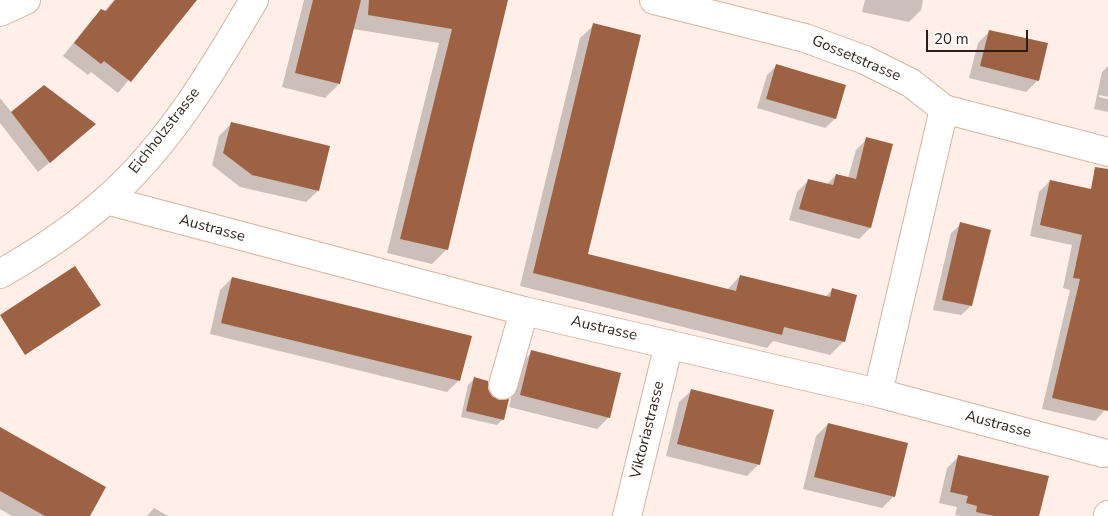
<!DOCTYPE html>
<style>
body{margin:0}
#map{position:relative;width:1108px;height:516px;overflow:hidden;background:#ffefe8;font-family:"Nunito Sans",sans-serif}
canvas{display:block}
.scale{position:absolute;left:926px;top:30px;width:102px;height:22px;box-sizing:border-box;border:2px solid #2b1e17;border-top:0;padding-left:6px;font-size:15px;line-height:18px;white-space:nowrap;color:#2b1e17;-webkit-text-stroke:4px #fff;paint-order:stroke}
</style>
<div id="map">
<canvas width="1108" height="516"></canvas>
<div class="scale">20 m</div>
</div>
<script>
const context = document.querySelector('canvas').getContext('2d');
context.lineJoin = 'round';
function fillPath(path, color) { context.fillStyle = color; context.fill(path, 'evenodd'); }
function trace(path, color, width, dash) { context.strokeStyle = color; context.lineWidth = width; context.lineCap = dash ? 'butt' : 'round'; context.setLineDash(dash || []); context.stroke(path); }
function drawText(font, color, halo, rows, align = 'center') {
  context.font = font + ' "Nunito Sans",sans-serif'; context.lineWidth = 4.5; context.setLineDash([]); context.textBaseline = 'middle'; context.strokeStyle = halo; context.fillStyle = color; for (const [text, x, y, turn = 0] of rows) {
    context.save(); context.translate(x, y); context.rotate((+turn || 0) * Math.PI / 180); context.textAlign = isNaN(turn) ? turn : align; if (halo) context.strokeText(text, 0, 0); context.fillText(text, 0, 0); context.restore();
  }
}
fillPath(new Path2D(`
 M 114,0 L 195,0 L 118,93 L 91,72 L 88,75 L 63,56 L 90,22 L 102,10 L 104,12 Z
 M 304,0 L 493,0 L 506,3 L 446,250 L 432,264 L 387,253 L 439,43 L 353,29 L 339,84 L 325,98 L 282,87 Z
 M 865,0 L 923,0 L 921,10 L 909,22 L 862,12 Z
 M 594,25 L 587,255 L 727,290 L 740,276 L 825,297 L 832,290 L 844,341 L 830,355 L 773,341 L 767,348 L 520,286 L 580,38 Z
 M 990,31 L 1038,80 L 1026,92 L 969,78 L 978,43 Z
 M 776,66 L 844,86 L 835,119 L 825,128 L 757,108 L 767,75 Z
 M 1108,66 L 1108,97 L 1099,95 L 1099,97 L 1108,99 L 1108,112 L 1094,109 L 1102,72 Z
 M 0,98 L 12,113 L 84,134 L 38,172 L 0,123 Z
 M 231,124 L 318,191 L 306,202 L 240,187 L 212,165 L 219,136 Z
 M 867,139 L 891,145 L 870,228 L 859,239 L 789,220 L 797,192 L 808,181 L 826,185 L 836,175 L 848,178 L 856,150 Z
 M 1050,181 L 1108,195 L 1108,399 L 1105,410 L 1095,421 L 1042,409 L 1070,290 L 1063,288 L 1072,245 L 1030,236 L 1039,192 Z
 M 961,224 L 971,306 L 961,315 L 933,310 L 951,233 Z
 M 232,278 L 459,380 L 447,392 L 210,334 L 220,290 Z
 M 532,352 L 609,417 L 597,429 L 509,407 L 520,364 Z
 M 474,379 L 487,390 L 503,419 L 497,425 L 461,417 L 468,385 Z
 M 691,391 L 759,464 L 747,476 L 666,456 L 679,402 Z
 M 828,424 L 894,496 L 882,508 L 803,489 L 816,436 Z
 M 0,453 L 88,516 L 12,516 L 0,509 Z
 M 959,456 L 1038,516 L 960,516 L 955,515 L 957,507 L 939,503 L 947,468 Z
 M 154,508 L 168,516 L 147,516 Z`), '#0003');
fillPath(new Path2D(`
 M 115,0 L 197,0 L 131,82 L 104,61 L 101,64 L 74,43 L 101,9 L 106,11 Z
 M 313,0 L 361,0 L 340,84 L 295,73 Z
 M 369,0 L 508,0 L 448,250 L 400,239 L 452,29 L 368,15 Z
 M 593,23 L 641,35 L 588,254 L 736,291 L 740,275 L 830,297 L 832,288 L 857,295 L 845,342 L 784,327 L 782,335 L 533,273 Z
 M 989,30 L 1048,43 L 1039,81 L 980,66 Z
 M 776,64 L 846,85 L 836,119 L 766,99 Z
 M 44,85 L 96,124 L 50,163 L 11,112 Z
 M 231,122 L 330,146 L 319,191 L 252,175 L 223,153 Z
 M 866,137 L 893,144 L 871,228 L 799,209 L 808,179 L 833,185 L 836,174 L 856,179 Z
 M 1095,167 L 1108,169 L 1108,411 L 1052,398 L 1080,279 L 1073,278 L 1082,235 L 1040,225 L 1050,180 L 1091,189 Z
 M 960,222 L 991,230 L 972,306 L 942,300 Z
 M 75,266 L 101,305 L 25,355 L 0,315 Z
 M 232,277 L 472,336 L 460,381 L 221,323 Z
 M 531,350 L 621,373 L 610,418 L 520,395 Z
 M 474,377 L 488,381 L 488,389 L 492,396 L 499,400 L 509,399 L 504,420 L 466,411 Z
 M 691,389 L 774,410 L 760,465 L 677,444 Z
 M 828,423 L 908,443 L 895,497 L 814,477 Z
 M 0,427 L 106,487 L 90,516 L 45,516 L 0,491 Z
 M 958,455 L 1049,476 L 1039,516 L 994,516 L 976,512 L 977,506 L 966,503 L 968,496 L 950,492 Z`), '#9d6243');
const minor = new Path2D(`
 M 654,0 L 805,38 L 865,60 L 911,83 L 944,109 L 1108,152
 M 0,12 L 26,0
 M 106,200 L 524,311 L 878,393 L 1103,453
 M 0,274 C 35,254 76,227 106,200 C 168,146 213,70 254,0
 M 503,385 L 524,311
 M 878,393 L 944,109
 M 627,516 L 669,344
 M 1108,516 L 1108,515`);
trace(minor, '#d7b3a1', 30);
trace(minor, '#fff', 28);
drawText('15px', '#2b1e17', '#fff', [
 ["Gossetstrasse",856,59,23],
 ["Eichholzstrasse",165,131,-52],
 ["Austrasse",212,229,15],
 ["Austrasse",604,329,13],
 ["Austrasse",998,425,15],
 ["Viktoriastrasse",648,430,-76]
]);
</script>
